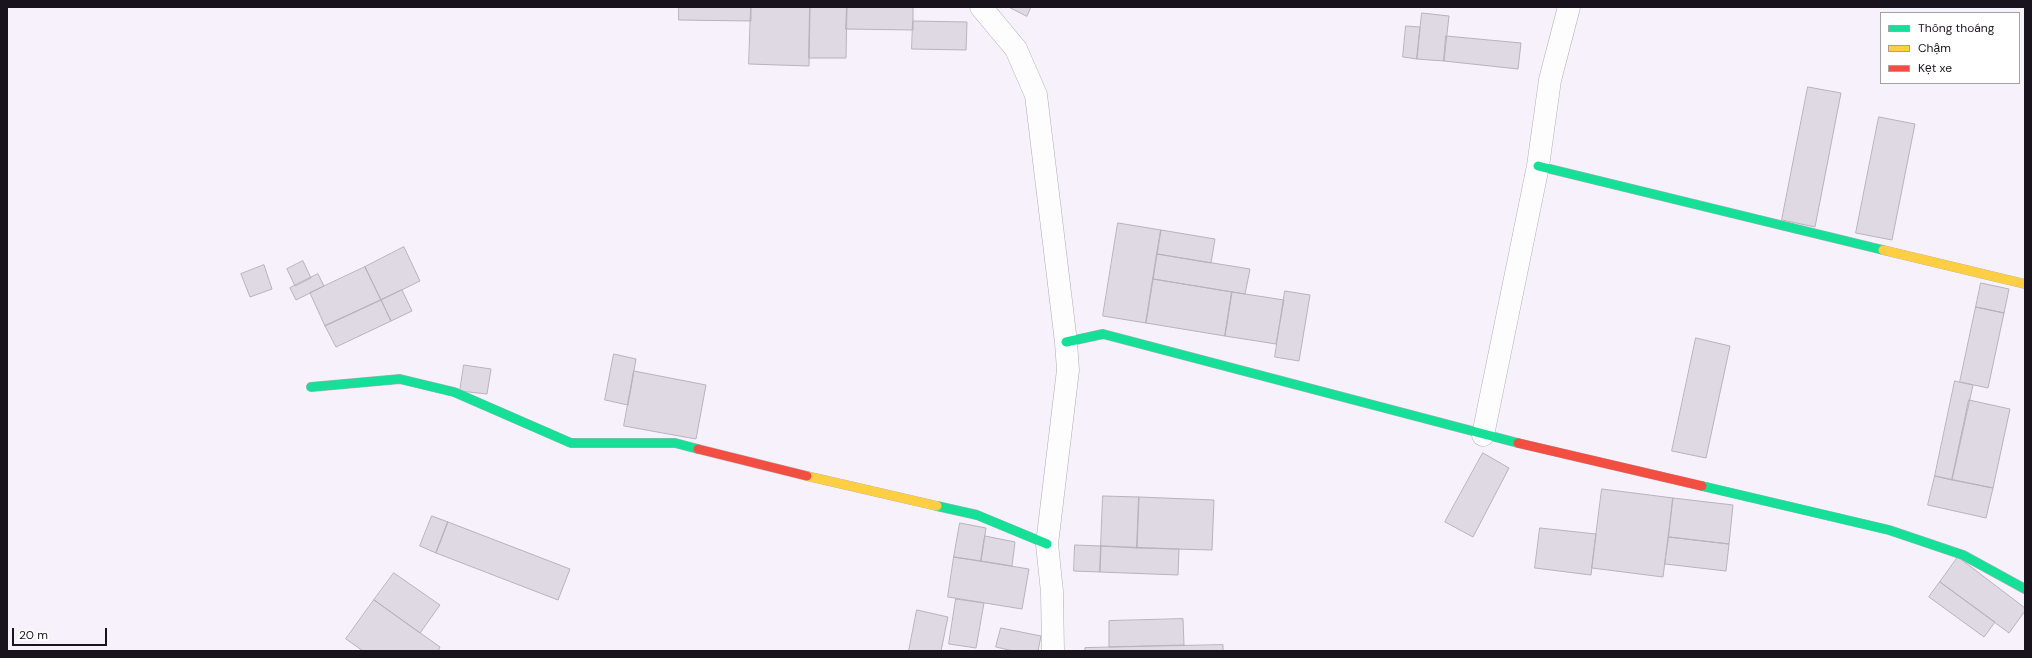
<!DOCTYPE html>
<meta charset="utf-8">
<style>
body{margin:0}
#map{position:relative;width:2032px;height:658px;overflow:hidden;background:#f6f1fb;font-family:"DM Sans",sans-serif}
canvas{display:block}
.frame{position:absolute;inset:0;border:8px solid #18131d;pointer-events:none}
.legend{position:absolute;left:1880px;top:12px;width:140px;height:72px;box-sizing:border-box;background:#fff;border:1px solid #a3a1a5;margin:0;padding:5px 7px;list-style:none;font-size:12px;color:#18131d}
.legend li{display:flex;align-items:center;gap:8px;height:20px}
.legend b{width:20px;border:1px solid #a3a1a5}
.scale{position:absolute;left:12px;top:628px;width:95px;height:18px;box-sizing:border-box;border:2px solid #18131d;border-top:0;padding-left:5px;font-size:12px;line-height:14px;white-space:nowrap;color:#18131d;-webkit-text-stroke:3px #fff;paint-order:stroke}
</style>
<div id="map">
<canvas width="2032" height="658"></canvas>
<div class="frame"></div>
<ul class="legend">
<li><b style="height:5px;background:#16e098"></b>Thông thoáng</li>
<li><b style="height:5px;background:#ffcf43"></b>Chậm</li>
<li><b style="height:5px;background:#f24e42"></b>Kẹt xe</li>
</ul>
<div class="scale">20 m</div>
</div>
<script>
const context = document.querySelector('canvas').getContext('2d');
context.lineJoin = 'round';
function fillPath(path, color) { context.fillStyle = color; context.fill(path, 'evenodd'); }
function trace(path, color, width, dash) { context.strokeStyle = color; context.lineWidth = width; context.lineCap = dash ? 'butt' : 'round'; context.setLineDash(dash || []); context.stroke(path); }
const building = new Path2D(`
 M 679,7 L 751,7 L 751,21 L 679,20 Z
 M 751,7 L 810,7 L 809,66 L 749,64 Z
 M 810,7 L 847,7 L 846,58 L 809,58 Z
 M 847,7 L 913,7 L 913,30 L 846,29 Z
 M 1009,7 L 1031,7 L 1027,16 Z
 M 1422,13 L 1449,16 L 1444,61 L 1417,59 Z
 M 913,21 L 967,22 L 966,50 L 912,49 Z
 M 1406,26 L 1420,27 L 1417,59 L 1403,57 Z
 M 1446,36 L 1521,43 L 1518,69 L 1444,61 Z
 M 1808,87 L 1841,93 L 1815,227 L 1782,220 Z
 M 1879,117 L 1915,124 L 1892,240 L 1856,233 Z
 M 1118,223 L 1161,230 L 1146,323 L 1103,316 Z
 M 1161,230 L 1215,239 L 1211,263 L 1157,254 Z
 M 404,247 L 420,281 L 381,300 L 365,267 Z
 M 1157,254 L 1250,269 L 1245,294 L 1153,279 Z
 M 303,261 L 311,278 L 295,286 L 287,269 Z
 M 264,265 L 272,289 L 250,297 L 241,274 Z
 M 365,267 L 381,300 L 325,326 L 310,293 Z
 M 318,274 L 324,286 L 296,300 L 290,288 Z
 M 1153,279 L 1232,292 L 1225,336 L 1146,323 Z
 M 1981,283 L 2009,289 L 2004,313 L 1976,307 Z
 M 402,290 L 412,311 L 391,321 L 381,300 Z
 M 1285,291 L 1310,295 L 1299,361 L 1275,357 Z
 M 1232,292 L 1284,300 L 1276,344 L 1225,336 Z
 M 381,300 L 391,321 L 336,347 L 325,326 Z
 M 1976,307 L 2004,313 L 1988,388 L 1960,382 Z
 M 1696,338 L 1730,346 L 1706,458 L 1672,451 Z
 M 614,354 L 636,359 L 628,405 L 605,400 Z
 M 464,365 L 491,369 L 487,394 L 460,391 Z
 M 634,371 L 706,385 L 696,439 L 624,426 Z
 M 1955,381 L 1973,385 L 1952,480 L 1935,476 Z
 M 1969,400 L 2010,409 L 1993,488 L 1952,480 Z
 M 1483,453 L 1509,468 L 1473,537 L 1445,522 Z
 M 1935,476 L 1993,488 L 1986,518 L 1928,505 Z
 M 1602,489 L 1673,498 L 1663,577 L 1592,568 Z
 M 1103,496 L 1139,497 L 1137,548 L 1101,546 Z
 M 1139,497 L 1214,500 L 1212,550 L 1137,548 Z
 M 1673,498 L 1733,505 L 1729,544 L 1669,537 Z
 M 432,516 L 448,522 L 436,553 L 420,546 Z
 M 448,522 L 570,569 L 558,600 L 436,553 Z
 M 960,523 L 986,528 L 981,561 L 954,557 Z
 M 1540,528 L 1596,534 L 1591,575 L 1535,568 Z
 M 985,536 L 1015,542 L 1012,566 L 981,561 Z
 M 1669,537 L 1729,544 L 1726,571 L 1665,564 Z
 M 1075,545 L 1101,546 L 1100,572 L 1074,571 Z
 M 1101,546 L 1179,549 L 1178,575 L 1100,572 Z
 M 954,557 L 1029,569 L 1022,609 L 948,597 Z
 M 1958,557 L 2025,608 L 2025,611 L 2009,633 L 1940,582 Z
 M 394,573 L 440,605 L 420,633 L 374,600 Z
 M 1940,582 L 1995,622 L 1984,637 L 1929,597 Z
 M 956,599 L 984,603 L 976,648 L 949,644 Z
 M 374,600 L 440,647 L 438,651 L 363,651 L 346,639 Z
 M 917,610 L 948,617 L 941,651 L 909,651 Z
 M 1183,619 L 1184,645 L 1109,647 L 1109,621 Z
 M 1001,628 L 1041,636 L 1038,651 L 1013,651 L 996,647 Z
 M 1223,645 L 1223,651 L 1085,651 L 1085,648 Z`);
fillPath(building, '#ded9e3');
trace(building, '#b7b2bc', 1);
const street = new Path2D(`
 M 981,7 L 1016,49 L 1036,95 L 1066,342 L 1068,370 L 1047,544 L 1052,592 L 1053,651
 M 1483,435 L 1538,166 L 1550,80 L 1569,7`);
const fast = new Path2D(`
 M 1538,166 L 1883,250
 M 1066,342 L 1103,334 L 1518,443
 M 311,387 L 400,379 L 454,392 L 571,443 L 675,443 L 698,449
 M 1702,486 L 1889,530 L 1963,555 L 2025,589
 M 937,506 L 977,515 L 1047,544`);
const slow = new Path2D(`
 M 1883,250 L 2025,284
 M 807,476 L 937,506`);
const jam = new Path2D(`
 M 1518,443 L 1702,486
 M 698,449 L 807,476`);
trace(street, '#b2adb7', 23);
trace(fast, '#b2adb7', 10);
trace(slow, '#b2adb7', 10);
trace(jam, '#b2adb7', 10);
trace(street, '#fefdfe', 22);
trace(fast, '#16e098', 9);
trace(slow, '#ffcf43', 9);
trace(jam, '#f24e42', 9);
</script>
